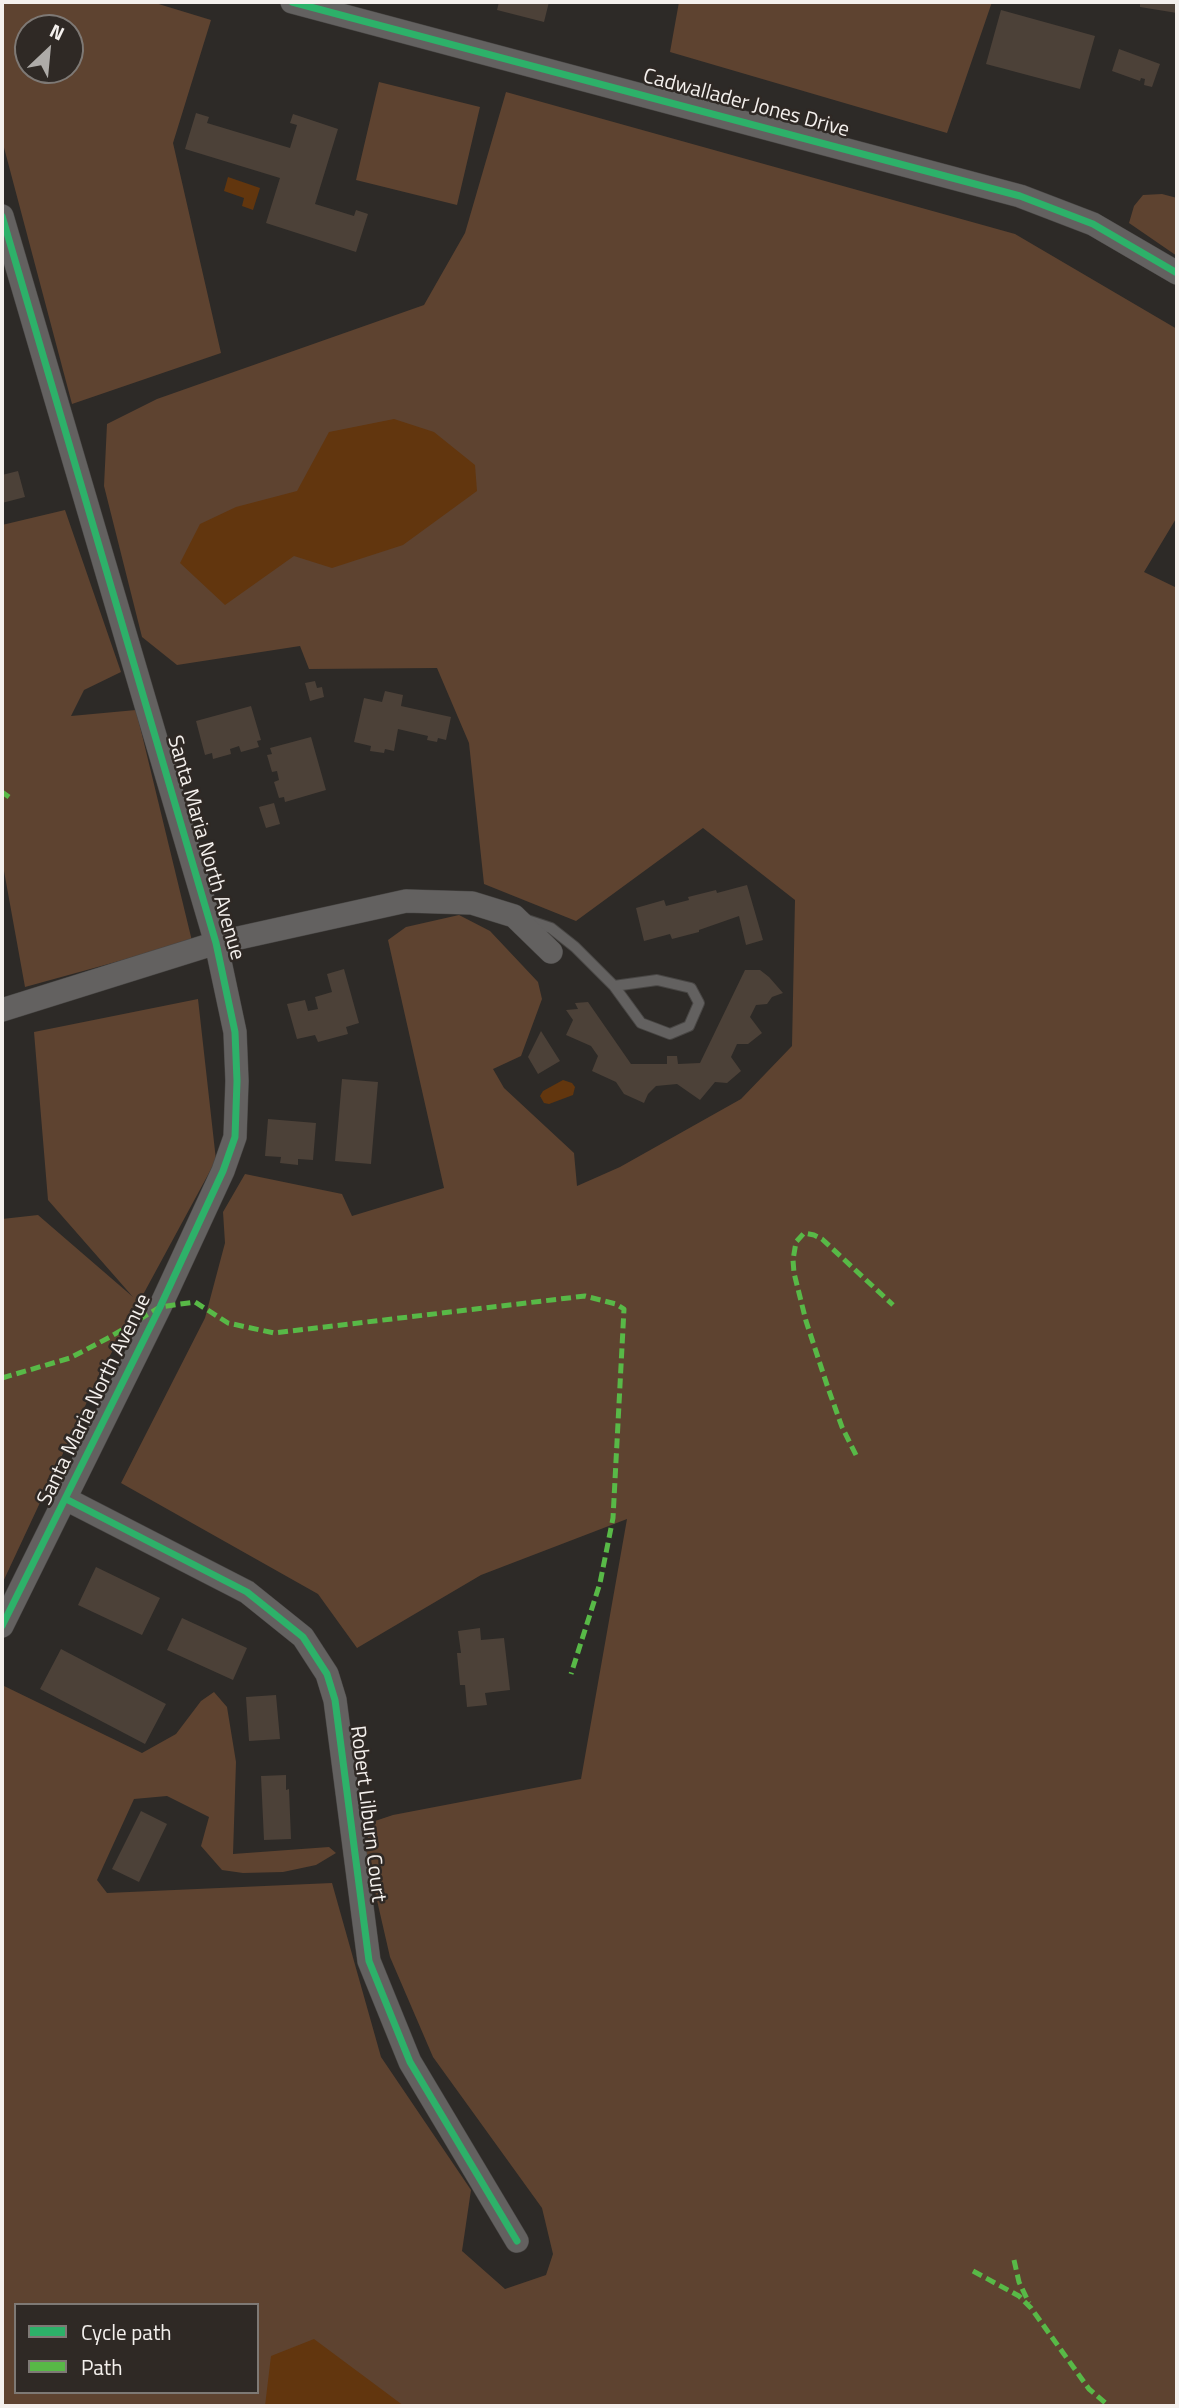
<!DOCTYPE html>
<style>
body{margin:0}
#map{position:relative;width:1179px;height:2408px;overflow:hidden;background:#2d2a27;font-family:"Titillium Web",sans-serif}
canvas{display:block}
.frame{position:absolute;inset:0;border:4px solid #f4f0ed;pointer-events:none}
.legend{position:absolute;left:14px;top:2303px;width:245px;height:91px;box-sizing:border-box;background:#2f2925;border:2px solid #7e7975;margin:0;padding:9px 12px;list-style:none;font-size:21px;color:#f4f0ed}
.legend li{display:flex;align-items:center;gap:14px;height:35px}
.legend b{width:35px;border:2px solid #7e7975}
.north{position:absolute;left:14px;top:14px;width:70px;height:70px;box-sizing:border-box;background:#2f2925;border:2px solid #7e7975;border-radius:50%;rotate:26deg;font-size:19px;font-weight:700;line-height:28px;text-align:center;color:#f4f0ed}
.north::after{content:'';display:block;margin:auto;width:24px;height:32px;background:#aeaba8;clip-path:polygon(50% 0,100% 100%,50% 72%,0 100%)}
</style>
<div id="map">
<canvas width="1179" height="2408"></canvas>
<div class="frame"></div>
<ul class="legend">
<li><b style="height:9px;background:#2db169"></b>Cycle path</li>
<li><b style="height:9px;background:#58b947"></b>Path</li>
</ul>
<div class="north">N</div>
</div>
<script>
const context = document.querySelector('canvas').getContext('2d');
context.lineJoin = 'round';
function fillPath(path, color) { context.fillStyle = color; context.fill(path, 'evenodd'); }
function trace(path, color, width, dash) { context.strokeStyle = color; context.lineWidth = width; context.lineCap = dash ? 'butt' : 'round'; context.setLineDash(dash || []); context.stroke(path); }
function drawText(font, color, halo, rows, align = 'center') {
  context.font = font + ' "Titillium Web",sans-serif'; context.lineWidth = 5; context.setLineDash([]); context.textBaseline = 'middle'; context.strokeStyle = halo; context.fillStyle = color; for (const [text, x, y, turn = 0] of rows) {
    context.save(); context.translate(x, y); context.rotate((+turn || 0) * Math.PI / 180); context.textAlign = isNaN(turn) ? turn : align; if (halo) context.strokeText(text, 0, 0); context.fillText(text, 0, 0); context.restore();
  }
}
fillPath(new Path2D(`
 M 2,2 L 152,2 L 211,20 L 173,143 L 221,353 L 72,404 L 2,140 ZM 28,28 L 70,28 L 70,70 L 28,70 Z
 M 679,2 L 992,2 L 947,133 L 670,52 Z
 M 379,82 L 480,107 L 457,205 L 356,180 Z
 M 506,92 L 1015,234 L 1177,329 L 1177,517 L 1144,572 L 1177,588 L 1177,2406 L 2,2406 L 2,1685 L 142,1753 L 176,1734 L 201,1701 L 214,1692 L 227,1707 L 236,1762 L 233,1854 L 329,1847 L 336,1853 L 316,1865 L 283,1872 L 243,1873 L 222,1870 L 201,1846 L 209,1817 L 167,1796 L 134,1799 L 97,1880 L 107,1893 L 332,1883 L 381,2057 L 471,2190 L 462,2251 L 505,2289 L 546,2275 L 553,2254 L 542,2208 L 433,2057 L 390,1957 L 365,1848 L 372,1822 L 393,1815 L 581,1779 L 627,1519 L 481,1575 L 357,1648 L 318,1594 L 121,1483 L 205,1318 L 225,1243 L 223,1212 L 245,1174 L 342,1194 L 352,1216 L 444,1188 L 388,940 L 406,927 L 459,915 L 490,931 L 538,982 L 542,999 L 521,1056 L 493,1069 L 504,1088 L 574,1153 L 577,1186 L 620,1167 L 741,1099 L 792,1046 L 795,900 L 703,828 L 576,921 L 484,884 L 469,743 L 437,668 L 309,669 L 300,646 L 177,665 L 142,637 L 104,486 L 107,424 L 157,399 L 424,305 L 465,233 ZM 16,2305 L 257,2305 L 257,2392 L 16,2392 Z
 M 1162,194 L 1177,198 L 1177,256 L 1129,223 L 1134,206 L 1143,195 Z
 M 65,510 L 121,672 L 84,690 L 71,716 L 136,710 L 192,941 L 25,987 L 2,860 L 2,525 Z
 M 198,999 L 216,1160 L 100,1374 L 2,1584 L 2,1219 L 38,1215 L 133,1297 L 48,1200 L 34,1032 Z`), '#5e4330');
fillPath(new Path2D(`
 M 228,177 L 260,188 L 253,210 L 242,206 L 244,198 L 224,191 Z
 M 394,419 L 434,432 L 475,465 L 477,491 L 403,545 L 332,568 L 294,556 L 225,605 L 180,563 L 200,524 L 236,507 L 297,491 L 329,432 Z
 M 563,1080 L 572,1083 L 575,1087 L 573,1095 L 549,1104 L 544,1103 L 540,1096 L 543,1091 Z
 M 314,2339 L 404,2406 L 265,2406 L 271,2356 Z`), '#62360e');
fillPath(new Path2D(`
 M 499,2 L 549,2 L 544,22 L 497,10 Z
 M 1140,2 L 1177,2 L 1177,13 L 1140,7 Z
 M 1001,10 L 1095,36 L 1080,89 L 986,64 Z
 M 1119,49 L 1160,64 L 1152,87 L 1144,85 L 1145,79 L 1141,78 L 1140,81 L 1112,71 Z
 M 196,113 L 209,117 L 207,123 L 290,148 L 297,125 L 290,123 L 293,114 L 338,129 L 315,204 L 354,216 L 356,210 L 368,214 L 356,252 L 266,223 L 280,178 L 185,149 Z
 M 18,471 L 25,497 L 2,503 L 2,475 Z
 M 315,681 L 317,688 L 322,687 L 324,697 L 310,701 L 305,683 Z
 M 385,691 L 403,695 L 401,706 L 451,717 L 446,740 L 438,738 L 437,742 L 427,740 L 428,736 L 398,729 L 394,751 L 385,749 L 384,753 L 370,751 L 371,746 L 354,742 L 364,698 L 382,702 Z
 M 251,706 L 261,740 L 257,741 L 259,747 L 241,752 L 239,746 L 230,749 L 231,754 L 213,759 L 212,753 L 205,755 L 196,721 Z
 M 311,737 L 326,790 L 285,802 L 284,797 L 279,798 L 274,782 L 279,780 L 277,771 L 272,772 L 267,755 L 272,754 L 270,748 Z
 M 274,803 L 280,824 L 266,828 L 259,807 Z
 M 747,885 L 763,940 L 746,945 L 739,916 L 699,930 L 699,932 L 672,939 L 670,934 L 644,941 L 636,908 L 664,900 L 666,906 L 689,900 L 688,897 L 716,890 L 717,893 Z
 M 344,969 L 359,1023 L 346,1027 L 348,1034 L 318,1042 L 315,1035 L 297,1039 L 287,1004 L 305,1000 L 308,1011 L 318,1009 L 315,997 L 332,992 L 327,974 Z
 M 745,970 L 760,970 L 769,977 L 783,993 L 772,997 L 767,1004 L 756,1005 L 750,1017 L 762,1033 L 748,1044 L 737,1044 L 731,1057 L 741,1071 L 727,1083 L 715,1082 L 700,1100 L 677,1084 L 656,1086 L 648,1094 L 644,1103 L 624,1094 L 616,1082 L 592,1071 L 598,1056 L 591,1046 L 566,1035 L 573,1020 L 566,1010 L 578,1009 L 575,1003 L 588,1002 L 631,1064 L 667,1064 L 667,1056 L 677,1056 L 678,1064 L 700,1063 Z
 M 541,1031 L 560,1061 L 538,1074 L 528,1057 Z
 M 342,1079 L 378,1082 L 371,1164 L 335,1161 Z
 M 268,1119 L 316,1123 L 313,1160 L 298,1159 L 298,1165 L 280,1163 L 281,1157 L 265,1156 Z
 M 96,1567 L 160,1598 L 142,1635 L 78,1605 Z
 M 182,1618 L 247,1648 L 233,1680 L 167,1650 Z
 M 480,1628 L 481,1640 L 504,1638 L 510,1690 L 485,1693 L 487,1705 L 467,1707 L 465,1685 L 460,1685 L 457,1653 L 461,1653 L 458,1631 Z
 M 61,1649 L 166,1704 L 145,1744 L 40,1689 Z
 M 276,1695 L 280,1739 L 249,1741 L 246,1697 Z
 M 286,1775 L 286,1790 L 289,1789 L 291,1839 L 264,1840 L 261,1776 Z
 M 141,1811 L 167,1824 L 139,1882 L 112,1869 Z`), '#4c4138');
const lane = new Path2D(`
 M 527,920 L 551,928 L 575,947 L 614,986 L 641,1023 L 670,1034 L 689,1026 L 699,1003 L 691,988 L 657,980 L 614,986`);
const street = new Path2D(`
 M 292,2 L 1020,196 L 1093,224 L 1177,273
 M 2,216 L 216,943 L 235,1032 L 237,1081 L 235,1137 L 223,1171 L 160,1307 L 2,1626
 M 2,1010 L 216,943 L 406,901 L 472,903 L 514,916 L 551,952
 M 66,1499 L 247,1592 L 303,1637 L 327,1674 L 335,1700 L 369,1961 L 410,2062 L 517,2241`);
trace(lane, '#484644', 12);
trace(street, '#484644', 24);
trace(lane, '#636160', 10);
trace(street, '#636160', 23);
trace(new Path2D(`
 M 2,792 L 9,797
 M 2,1378 L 70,1358 L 110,1337 L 160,1307 L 195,1302 L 228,1323 L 274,1333 L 585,1296 L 616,1304 L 624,1309 L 613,1518 L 600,1583 L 571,1674
 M 856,1455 L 842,1427 L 828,1388 L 806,1321 L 794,1273 L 793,1260 L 796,1242 L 804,1233 L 814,1235 L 822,1239 L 893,1305
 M 1014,2260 L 1019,2282 L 1029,2303
 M 973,2271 L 1019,2296 L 1031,2308 L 1089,2389 L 1109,2406`), '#58b947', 5, [10, 5]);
trace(new Path2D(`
 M 292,2 L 1020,196 L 1093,224 L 1177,273
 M 2,216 L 216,943 L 235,1032 L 237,1081 L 235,1137 L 223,1171 L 160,1307 L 2,1626
 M 66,1499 L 247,1592 L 303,1637 L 327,1674 L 335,1700 L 369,1961 L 410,2062 L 517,2241`), '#2db169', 7);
drawText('21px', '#f4f0ed', '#2f2925', [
 ["Cadwallader Jones Drive",746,104,15],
 ["Santa Maria North Avenue",205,848,74],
 ["Santa Maria North Avenue",95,1400,-64],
 ["Robert Lilburn Court",367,1814,83]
]);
</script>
